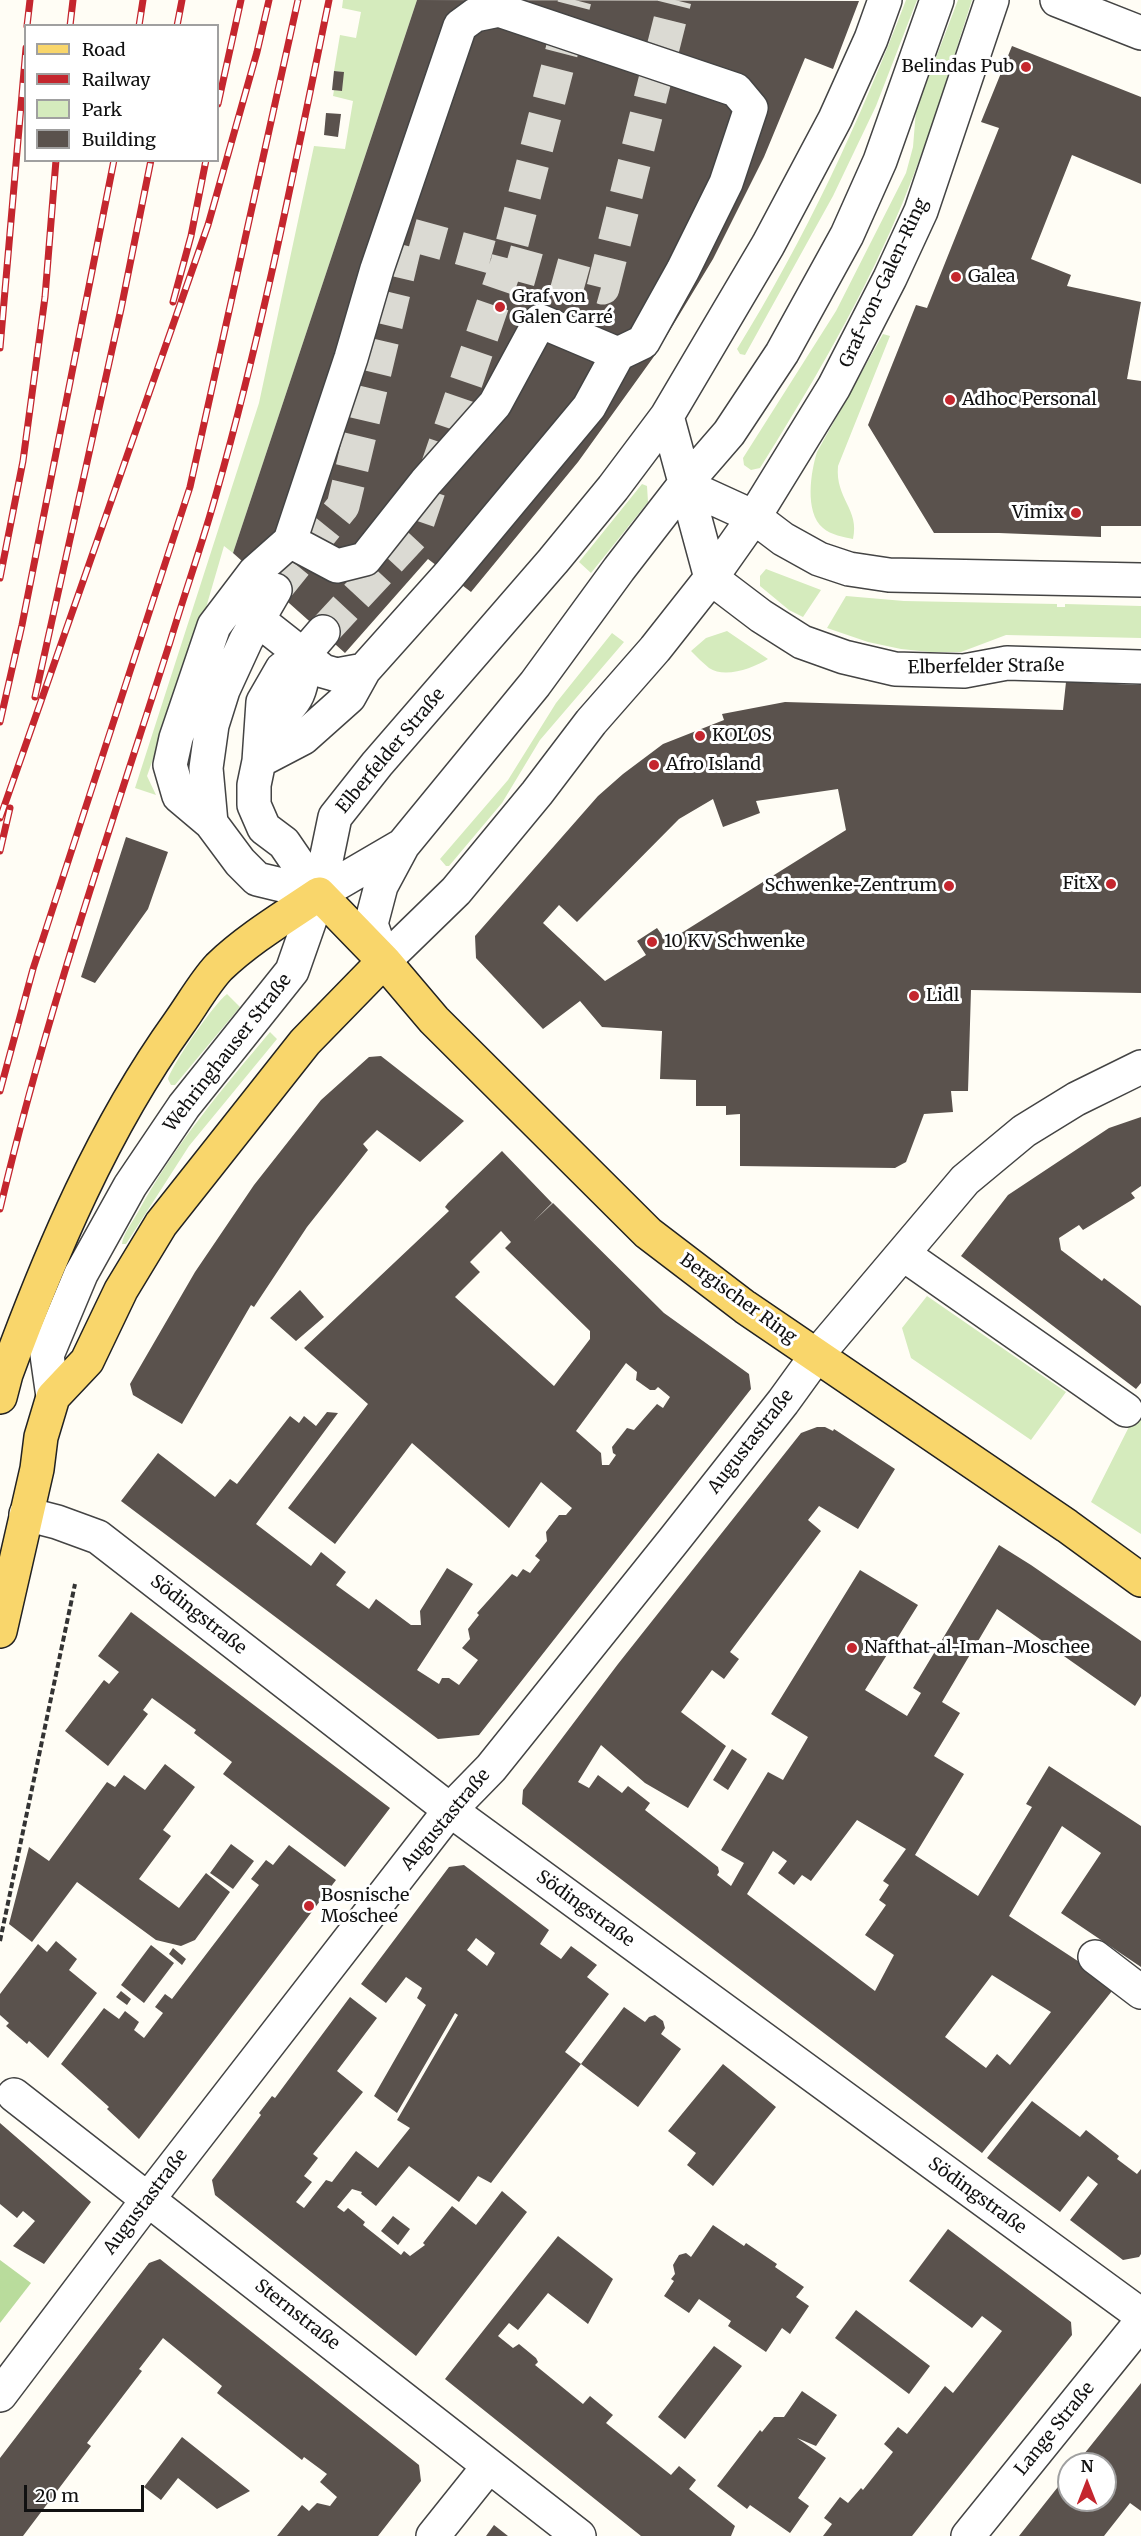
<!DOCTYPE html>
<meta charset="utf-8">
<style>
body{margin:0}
#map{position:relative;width:1141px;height:2536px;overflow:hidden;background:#fffdf5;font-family:Merriweather,serif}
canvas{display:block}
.legend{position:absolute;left:24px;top:24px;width:195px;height:138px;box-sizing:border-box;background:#fff;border:2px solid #a0a0a0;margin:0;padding:8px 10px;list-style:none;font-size:18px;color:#111}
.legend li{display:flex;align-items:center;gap:12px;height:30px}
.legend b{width:30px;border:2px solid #a0a0a0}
.north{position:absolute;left:1057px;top:2452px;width:60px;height:60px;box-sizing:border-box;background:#fff;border:2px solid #a0a0a0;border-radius:50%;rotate:0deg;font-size:16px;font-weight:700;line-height:24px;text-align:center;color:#111}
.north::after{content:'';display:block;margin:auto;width:21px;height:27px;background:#c4262e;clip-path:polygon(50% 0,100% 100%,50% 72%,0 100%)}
.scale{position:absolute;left:24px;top:2485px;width:120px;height:27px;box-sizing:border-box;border:3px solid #111;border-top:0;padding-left:8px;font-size:18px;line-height:21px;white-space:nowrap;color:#111;-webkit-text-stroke:4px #fff;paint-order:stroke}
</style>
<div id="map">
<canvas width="1141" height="2536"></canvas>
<ul class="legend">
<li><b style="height:8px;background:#f9d66b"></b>Road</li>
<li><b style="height:8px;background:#c4262e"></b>Railway</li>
<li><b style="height:16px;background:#d5ebbd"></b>Park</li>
<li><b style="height:16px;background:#5a524d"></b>Building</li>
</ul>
<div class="north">N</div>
<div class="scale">20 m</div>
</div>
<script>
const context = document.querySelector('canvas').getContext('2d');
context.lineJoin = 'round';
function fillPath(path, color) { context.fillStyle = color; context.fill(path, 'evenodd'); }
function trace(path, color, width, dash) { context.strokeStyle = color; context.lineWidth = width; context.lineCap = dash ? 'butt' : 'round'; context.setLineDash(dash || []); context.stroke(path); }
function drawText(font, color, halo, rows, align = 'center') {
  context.font = font + ' Merriweather,serif'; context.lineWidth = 6; context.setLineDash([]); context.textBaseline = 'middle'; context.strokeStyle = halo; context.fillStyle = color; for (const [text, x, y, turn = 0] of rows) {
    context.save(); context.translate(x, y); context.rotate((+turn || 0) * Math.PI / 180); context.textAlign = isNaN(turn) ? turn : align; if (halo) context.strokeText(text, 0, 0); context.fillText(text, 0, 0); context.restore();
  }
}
fillPath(new Path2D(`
 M 343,0 L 417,0 L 233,553 L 224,546 L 203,618 L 147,776 L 156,795 L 135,788 L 259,403 L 314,146 L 345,149 L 353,101 L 333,96 L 334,90 L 342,91 L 343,72 L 334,71 L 340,35 L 356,38 L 361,12 L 342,8 Z
 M 906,0 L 917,0 L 876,106 L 833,196 L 745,355 L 740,354 L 737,349 C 805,239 860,121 906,0 Z
 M 958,0 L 972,0 C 947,78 924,157 890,232 C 853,315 808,391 760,468 L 751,470 L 744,465 L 743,458 L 836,311 L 906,173 L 913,147 L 916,110 Z
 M 883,334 L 890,336 L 838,466 C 835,499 860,509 853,539 C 844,537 831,535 823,528 C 804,512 811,471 817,452 Z
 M 642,484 L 647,486 L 648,502 L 591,573 L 579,562 Z
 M 766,569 L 821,590 L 803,617 L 789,610 L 760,586 L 760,576 Z
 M 846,596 L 904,601 L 1057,604 L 1057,607 L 1065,607 L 1065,604 L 1141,606 L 1141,638 L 1006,635 L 961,652 L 930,652 L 901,649 L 868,642 L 827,628 Z
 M 727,631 L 768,659 C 753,668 725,679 709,668 C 703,663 697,657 691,651 L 706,638 Z
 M 612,633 L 624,642 L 540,740 L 502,803 L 449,866 L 446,866 L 440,859 L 508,780 L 556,703 Z
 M 227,994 L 240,1007 L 175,1085 L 171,1085 L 168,1079 C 174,1062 213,1005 227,994 Z
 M 270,1032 L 277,1039 L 189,1146 L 126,1244 L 122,1244 C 123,1234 133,1221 138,1212 C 174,1146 222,1089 270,1032 Z
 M 927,1296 L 1066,1392 L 1031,1440 L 911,1358 L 902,1328 Z
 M 1141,1403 L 1141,1534 L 1091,1502 Z`), '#d5ebbd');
fillPath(new Path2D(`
 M 0,2260 L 31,2283 L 0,2323 Z`), '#b9dc9c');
fillPath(new Path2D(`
 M 417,0 L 859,1 L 833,69 L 805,58 L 764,157 L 713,259 L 655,355 L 578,462 L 471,592 L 428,559 L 345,653 L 233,553 Z
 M 1012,46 L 1141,97 L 1141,184 L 1072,155 L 1031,259 L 1071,275 L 1067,286 L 1141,302 L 1127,379 L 1141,381 L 1141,526 L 1101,526 L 1101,537 L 999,533 L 934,533 L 868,425 L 916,305 L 927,308 L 999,128 L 981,122 Z
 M 334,71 L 344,72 L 342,91 L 332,90 Z
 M 326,113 L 341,114 L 338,137 L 324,135 Z
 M 1066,682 L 1141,685 L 1141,993 L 971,990 L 968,1091 L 951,1091 L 953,1112 L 924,1114 L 906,1162 L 895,1168 L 740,1166 L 740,1114 L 726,1115 L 726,1106 L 696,1106 L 696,1080 L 660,1079 L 662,1031 L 602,1027 L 580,1001 L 543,1029 L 476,958 L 475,936 L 598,796 L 623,774 L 663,744 L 724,720 L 722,714 L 785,702 L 1063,710 ZM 838,789 L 846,830 L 667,942 L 657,928 L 637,941 L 646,955 L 605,981 L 543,923 L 559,905 L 577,922 L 679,819 L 713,799 L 723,827 L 760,813 L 756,801 Z
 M 126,837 L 168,852 L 148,909 L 95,983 L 81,977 Z
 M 381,1056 L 464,1121 L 420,1162 L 377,1130 L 363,1144 L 368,1150 L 307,1227 L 254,1307 L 251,1305 L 182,1424 L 133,1395 L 130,1384 L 195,1272 L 254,1185 L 321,1100 L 369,1057 Z
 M 1141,1117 L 1141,1186 L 1131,1193 L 1135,1198 L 1083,1230 L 1079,1225 L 1059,1238 L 1061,1250 L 1102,1281 L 1104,1278 L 1141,1306 L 1141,1383 L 1136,1389 L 961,1256 L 1008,1195 L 1109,1128 Z
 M 502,1151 L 552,1203 L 534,1221 L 553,1203 L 664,1313 L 749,1374 L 751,1389 L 479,1735 L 438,1739 L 121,1501 L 158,1453 L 215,1497 L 230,1479 L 237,1484 L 290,1416 L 299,1423 L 304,1416 L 316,1426 L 327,1412 L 338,1413 L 256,1524 L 311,1566 L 321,1552 L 346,1572 L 336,1585 L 369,1609 L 376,1599 L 411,1625 L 421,1625 L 420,1611 L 447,1568 L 473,1584 L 417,1670 L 439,1684 L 442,1678 L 449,1678 L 459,1685 L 478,1660 L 462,1648 L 470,1639 L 468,1629 L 479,1615 L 477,1613 L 512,1574 L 517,1577 L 523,1569 L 530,1573 L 540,1560 L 535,1556 L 547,1541 L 546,1532 L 559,1515 L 566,1515 L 572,1508 L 541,1482 L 509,1528 L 412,1443 L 335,1544 L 288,1508 L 368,1404 L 304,1348 L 449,1211 L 445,1207 L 448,1203 ZM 501,1231 L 511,1242 L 505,1248 L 590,1331 L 590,1339 L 554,1386 L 455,1297 L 480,1272 L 470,1262 ZM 626,1363 L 637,1372 L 636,1380 L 650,1390 L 655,1390 L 658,1387 L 670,1397 L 663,1408 L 657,1404 L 634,1430 L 627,1428 L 612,1447 L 613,1453 L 616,1455 L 609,1465 L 602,1465 L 601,1453 L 576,1431 Z
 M 300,1290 L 324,1317 L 296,1341 L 270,1318 Z
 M 817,1427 L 825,1427 L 833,1431 L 834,1429 L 895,1469 L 858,1529 L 819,1506 L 808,1520 L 821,1531 L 730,1652 L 739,1659 L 724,1679 L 712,1670 L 681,1712 L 726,1746 L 688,1808 L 645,1783 L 601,1745 L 578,1782 L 589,1788 L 598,1775 L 622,1793 L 628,1786 L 650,1803 L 645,1810 L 718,1867 L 719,1872 L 717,1875 L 731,1886 L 744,1863 L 721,1850 L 768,1772 L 783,1780 L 808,1737 L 771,1714 L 860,1570 L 918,1605 L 865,1690 L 907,1716 L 921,1693 L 913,1688 L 999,1545 L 1031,1565 L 1141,1641 L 1141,1696 L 1135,1706 L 997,1609 L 942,1702 L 960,1713 L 934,1756 L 964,1774 L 915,1855 L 978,1896 L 1032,1807 L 1026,1804 L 1049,1766 L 1141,1826 L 1141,1967 L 1061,1913 L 1101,1853 L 1062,1826 L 1009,1916 L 1116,1986 L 982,2153 L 522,1804 L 523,1790 L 618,1664 L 801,1433 ZM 857,1820 L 906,1849 L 883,1881 L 889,1885 L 879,1900 L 886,1905 L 865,1935 L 894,1955 L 875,1991 L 747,1894 L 773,1851 L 787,1861 L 778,1873 L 794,1885 L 802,1875 L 811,1881 ZM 992,1975 L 1051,2012 L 1010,2065 L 997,2054 L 986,2068 L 945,2037 Z
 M 131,1612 L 390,1808 L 345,1867 L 223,1774 L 232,1762 L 194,1733 L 196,1730 L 152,1698 L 143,1710 L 148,1714 L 108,1766 L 65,1731 L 104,1680 L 109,1684 L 119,1672 L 98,1656 Z
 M 732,1749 L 747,1759 L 728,1790 L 713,1780 Z
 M 165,1764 L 195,1787 L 163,1830 L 171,1836 L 139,1879 L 179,1908 L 206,1873 L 230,1892 L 195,1940 L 181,1946 L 156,1940 L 77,1882 L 32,1942 L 9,1924 L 29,1847 L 49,1861 L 107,1782 L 115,1787 L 124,1775 L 145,1790 Z
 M 231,1844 L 254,1861 L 233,1889 L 210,1873 Z
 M 289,1845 L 336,1880 L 139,2139 L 107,2109 L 109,2107 L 61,2064 L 104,2008 L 119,2019 L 125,2011 L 139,2022 L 134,2030 L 144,2038 L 163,2013 L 155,2007 L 165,1994 L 172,1999 L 259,1885 L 251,1879 L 266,1860 L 273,1865 Z
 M 464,1865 L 549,1930 L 540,1944 L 561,1959 L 571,1946 L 597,1965 L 587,1977 L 609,1994 L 565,2052 L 581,2064 L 491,2183 L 478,2176 L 459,2202 L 409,2166 L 376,2206 L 361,2194 L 362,2192 L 352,2189 L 337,2207 L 344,2212 L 348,2208 L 365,2222 L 363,2225 L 401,2255 L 404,2251 L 410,2256 L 425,2245 L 423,2243 L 452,2206 L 476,2225 L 502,2191 L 527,2212 L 416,2356 L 215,2195 L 212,2180 L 261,2115 L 259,2113 L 272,2096 L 275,2098 L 350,1997 L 377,2018 L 337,2071 L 363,2092 L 313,2154 L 318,2158 L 304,2176 L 312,2182 L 296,2202 L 304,2208 L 326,2180 L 332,2182 L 356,2151 L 378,2168 L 410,2128 L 397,2120 L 458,2015 L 455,2013 L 397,2113 L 374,2096 L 426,2005 L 417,1998 L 422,1988 L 406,1977 L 386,2003 L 361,1984 L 449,1867 ZM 476,1938 L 495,1953 L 487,1966 L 467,1950 Z
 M 56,1941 L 77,1959 L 69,1970 L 97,1993 L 48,2058 L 29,2041 L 27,2044 L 6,2026 L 9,2023 L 0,2015 L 0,1994 L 38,1944 L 47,1952 Z
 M 151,1945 L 174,1963 L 144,2003 L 121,1985 Z
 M 173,1948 L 186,1959 L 182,1965 L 169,1954 Z
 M 121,1991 L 131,1999 L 127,2005 L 116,1997 Z
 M 624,2007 L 645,2022 L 649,2017 L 655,2015 L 663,2021 L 665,2028 L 661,2034 L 681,2049 L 638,2107 L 581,2064 Z
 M 723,2064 L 776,2107 L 713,2186 L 687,2165 L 696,2153 L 668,2131 Z
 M 1032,2101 L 1080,2137 L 1086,2130 L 1119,2156 L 1117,2159 L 1137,2174 L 1141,2169 L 1141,2254 L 1139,2257 L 1123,2260 L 1070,2220 L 1098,2184 L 1088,2176 L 1060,2212 L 987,2158 Z
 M 0,2123 L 91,2202 L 44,2264 L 13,2246 L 35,2221 L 23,2211 L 17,2218 L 0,2204 Z
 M 393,2216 L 410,2229 L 398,2245 L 381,2231 Z
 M 713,2225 L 744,2246 L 746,2243 L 777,2264 L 775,2267 L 804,2287 L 796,2297 L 809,2306 L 790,2334 L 782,2328 L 766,2352 L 728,2326 L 731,2321 L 699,2299 L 689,2313 L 664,2296 L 674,2281 L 671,2279 L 675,2274 L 673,2265 L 679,2255 L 686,2253 L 691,2257 Z
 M 948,2229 L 1071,2322 L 1072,2335 L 912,2536 L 823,2536 L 832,2524 L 824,2518 L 840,2497 L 848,2503 L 861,2488 L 863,2490 L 893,2452 L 884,2444 L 898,2427 L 907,2434 L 945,2386 L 953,2393 L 1002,2331 L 982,2316 L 972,2328 L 909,2281 Z
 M 558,2236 L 613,2279 L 588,2324 L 548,2293 L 518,2330 L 509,2323 L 498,2336 L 513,2348 L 519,2344 L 536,2358 L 538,2362 L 535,2365 L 583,2404 L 590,2396 L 613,2415 L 606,2423 L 671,2475 L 679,2466 L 696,2480 L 689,2489 L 735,2526 L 731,2536 L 641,2536 L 445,2379 Z
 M 160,2259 L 419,2465 L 421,2481 L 378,2536 L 277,2536 L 302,2505 L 309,2511 L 317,2503 L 330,2506 L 337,2497 L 320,2482 L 327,2474 L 304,2457 L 302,2460 L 217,2393 L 222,2386 L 163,2338 L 139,2369 L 142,2371 L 87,2443 L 91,2446 L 23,2536 L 0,2536 L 0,2458 L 149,2263 Z
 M 856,2310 L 930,2366 L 909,2394 L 835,2338 Z
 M 714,2346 L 742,2366 L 685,2439 L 658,2417 Z
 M 1141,2383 L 1141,2511 L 1130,2503 L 1104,2536 L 1019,2536 L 1069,2473 L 1069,2500 L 1105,2500 L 1105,2464 L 1076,2464 Z
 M 802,2391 L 837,2415 L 816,2446 L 797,2438 L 826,2458 L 798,2498 L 809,2506 L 790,2533 L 750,2505 L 747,2509 L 717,2486 L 760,2430 L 762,2432 L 774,2417 L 784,2417 Z
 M 182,2437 L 250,2491 L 217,2509 L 178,2478 L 161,2500 L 144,2487 Z
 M 494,2525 L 508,2536 L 486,2536 Z`), '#5a524d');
trace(new Path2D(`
 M 275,590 L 343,506 L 408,234 L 603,288 L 675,0
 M 323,632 L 414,534 L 507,263 L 575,0`), '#dbdad3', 33, [33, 16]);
const minor = new Path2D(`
 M 1057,0 L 1141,33
 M 667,416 L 711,578 L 761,616 L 802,642 L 844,657 L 895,669 L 964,671 L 1007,663 L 1141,667
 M 684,485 L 754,517 L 783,539 L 819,559 L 849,569 L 889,575 L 1141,580
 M 290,541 L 337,566 L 365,559 L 426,482 L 495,404 L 540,321 L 618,354
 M 275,590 L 246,640 L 223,690 L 212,725 L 206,768 L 211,823 L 240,862 L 257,879 L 319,894
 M 257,619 L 323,671 L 337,675 L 364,670
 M 262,727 C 298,704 302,696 304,654
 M 211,823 L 179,796 L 170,765 L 176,738 L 214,626 L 255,572 L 290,541 L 351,358 L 377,269 L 460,26 L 475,15 L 499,10 L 736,90 L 751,108 L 726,183 L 683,270 L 643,342 L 618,354 L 589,407 L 449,575 L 364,670 L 349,697 L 303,738 L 259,761
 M 403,845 L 381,886 L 371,924 L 384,961 L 456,891 L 537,793 L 591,722 L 655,649 L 711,578 L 754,517 L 834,387 L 890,278 L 921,211 L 992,0
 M 319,894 L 403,845 L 535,684 L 619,569 L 684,485 L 729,433 L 782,353 L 847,235 L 880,161 L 937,0
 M 319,894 L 284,843 L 264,828 L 254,805 L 254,785 L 259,761 L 263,702 L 282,669 L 304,654 L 323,632
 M 903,1254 L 1126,1410
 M 53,1397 L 47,1355 L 81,1274 L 130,1186 L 184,1106 L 292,971 L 319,894 L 335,817 L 377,764 L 553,561 L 613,488 L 667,416 L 768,245 L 835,119 L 871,39 L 885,0
 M 26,1514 L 57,1522 L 98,1537 L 450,1810 L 1141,2315
 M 1095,1957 L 1141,1992
 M 14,2095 L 579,2536
 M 0,2395 L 149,2198 L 450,1810 L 491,1768 L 674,1540 L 783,1402 L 817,1355 L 965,1180 L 1024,1131 L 1076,1099 L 1141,1067
 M 433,2536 L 489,2466
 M 968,2536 L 1141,2322`);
const major = new Path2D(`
 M 0,1397 L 6,1374 C 51,1252 103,1129 179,1023 C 192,1005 204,983 219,967 C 248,939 285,917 319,894 L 384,961 L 434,1020 L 648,1233 L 745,1307 L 1067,1526 L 1141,1580
 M 0,1631 L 37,1469 L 41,1437 L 53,1397 L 87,1361 L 121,1290 L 161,1224 L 305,1042 L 384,961`);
trace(minor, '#444', 36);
trace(major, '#222', 36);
trace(new Path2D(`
 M 0,1941 L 75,1584`), '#333', 4, [6, 3]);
trace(minor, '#fff', 33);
trace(major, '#f9d66b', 33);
const rail = new Path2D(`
 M 27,26 L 30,0
 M 70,26 L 73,0
 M 139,26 L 143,0
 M 177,26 L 182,0
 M 218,104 L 241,0
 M 173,302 L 191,236 L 206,160
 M 0,348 L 26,48
 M 0,578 L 23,461 L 45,297 L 56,160
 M 35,697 L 121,309 L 151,160
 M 0,722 L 22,625 L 114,160
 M 0,818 L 208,225 L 257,52 L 269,0
 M 0,851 L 10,808
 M 0,1091 L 33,969 L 190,487 L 298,0
 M 0,1209 C 45,1017 110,830 170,642 C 185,592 203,542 217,491 C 263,329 295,165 329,0`);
trace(rail, '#c4262e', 7);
trace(rail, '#fff', 4.5, [14]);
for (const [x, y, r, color] of [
 [1026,67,6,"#c4262e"],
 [956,277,6,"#c4262e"],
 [500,307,6,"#c4262e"],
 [950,400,6,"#c4262e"],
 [1076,513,6,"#c4262e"],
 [700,736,6,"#c4262e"],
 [654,765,6,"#c4262e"],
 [1111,884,6,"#c4262e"],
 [949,886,6,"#c4262e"],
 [652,942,6,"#c4262e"],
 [914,996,6,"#c4262e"],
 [852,1648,6,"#c4262e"],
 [309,1906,6,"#c4262e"]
]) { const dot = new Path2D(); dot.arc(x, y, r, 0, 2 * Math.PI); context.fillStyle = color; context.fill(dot); trace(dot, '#fff', 2); }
drawText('18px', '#111', '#fff', [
 ["Belindas Pub",1014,67,"right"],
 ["Galea",968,277],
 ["Graf von",512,297],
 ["Galen Carré",512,318],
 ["Adhoc Personal",962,400],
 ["Vimix",1064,513,"right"],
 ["KOLOS",712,736],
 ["Afro Island",666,765],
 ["FitX",1099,884,"right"],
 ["Schwenke-Zentrum",937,886,"right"],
 ["10 KV Schwenke",664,942],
 ["Lidl",926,996],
 ["Nafthat-al-Iman-Moschee",864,1648],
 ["Bosnische",321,1896],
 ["Moschee",321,1917]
], 'left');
drawText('18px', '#111', '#fff', [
 ["Graf-von-Galen-Ring",884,283,-65],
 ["Elberfelder Straße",986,667,-1],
 ["Elberfelder Straße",391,751,-50],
 ["Wehringhauser Straße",228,1053,-52],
 ["Bergischer Ring",738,1299,36],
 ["Augustastraße",751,1442,-52],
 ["Södingstraße",198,1615,38],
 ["Augustastraße",446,1820,-50],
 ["Södingstraße",585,1909,36],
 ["Södingstraße",977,2196,36],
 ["Augustastraße",146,2202,-53],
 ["Sternstraße",297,2315,38],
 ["Lange Straße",1055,2429,-51]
]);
</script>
